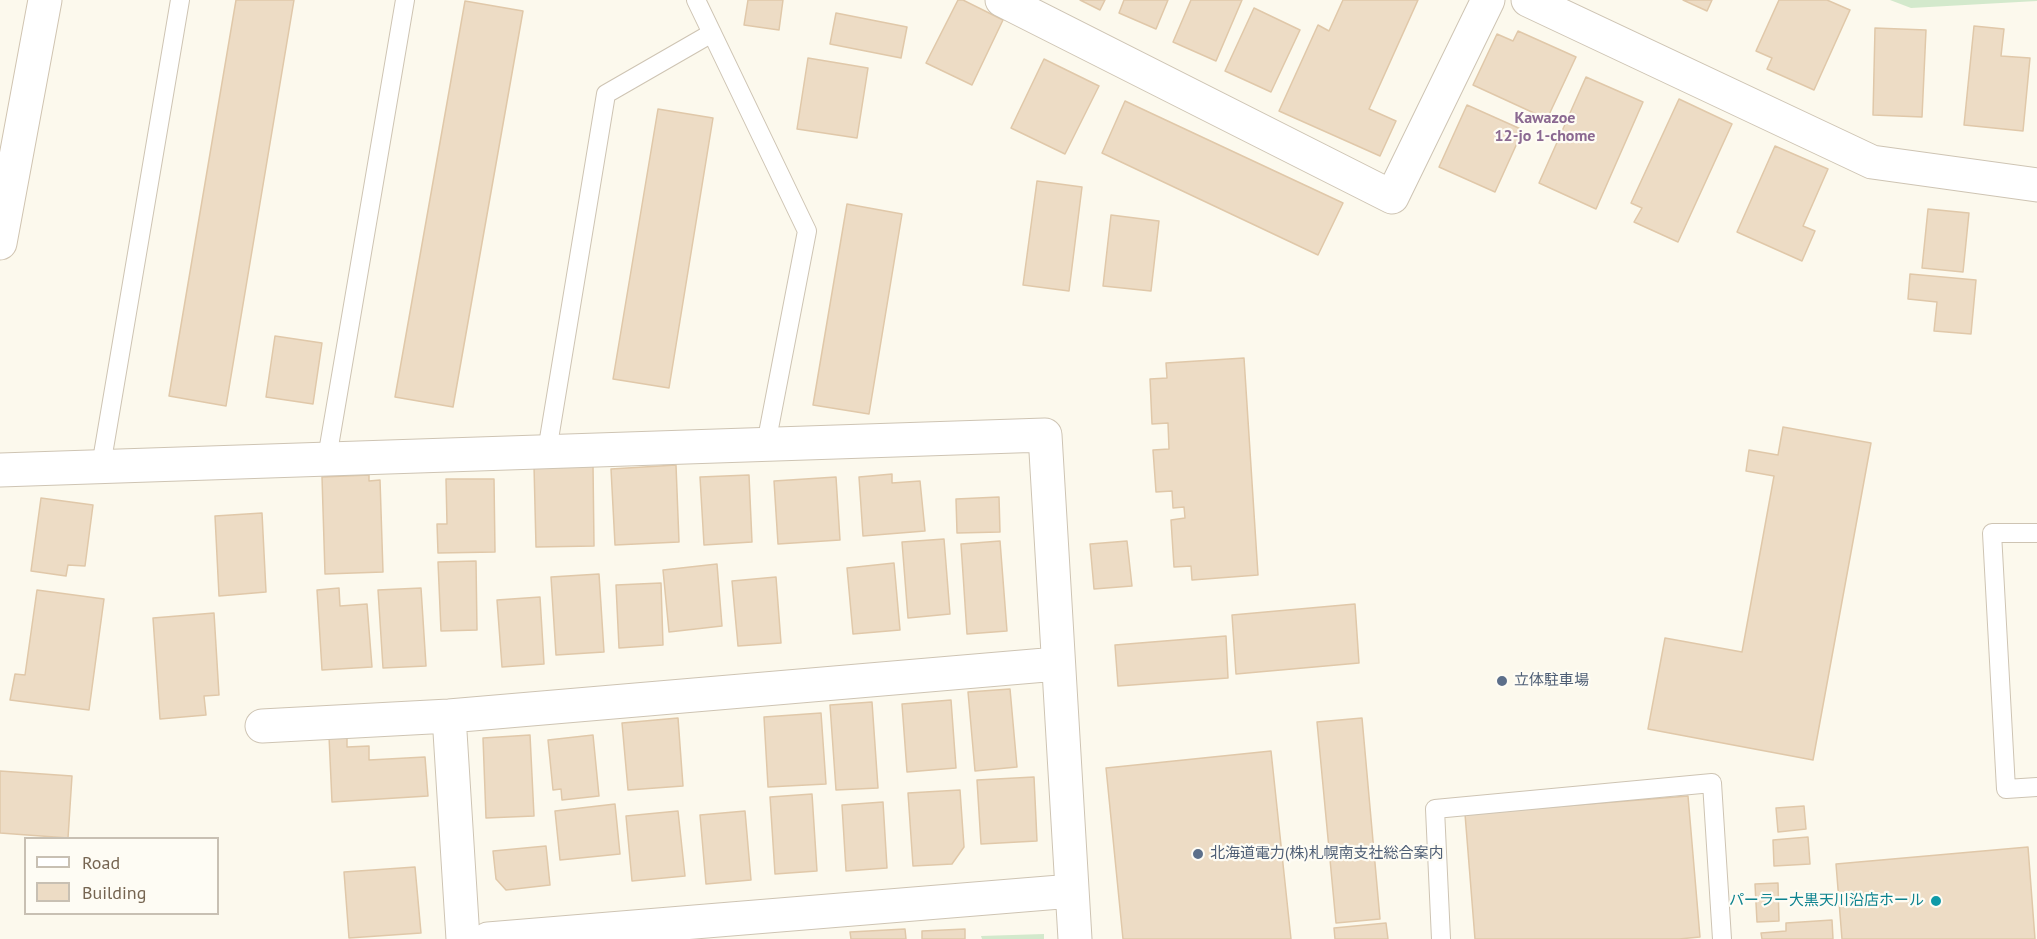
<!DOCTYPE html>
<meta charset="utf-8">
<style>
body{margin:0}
#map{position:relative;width:2037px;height:939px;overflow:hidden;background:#fcf9ed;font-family:"PT Sans",sans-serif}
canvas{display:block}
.legend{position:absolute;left:24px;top:837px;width:195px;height:78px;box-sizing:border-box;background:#fefcf4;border:2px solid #c8c0b3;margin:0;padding:8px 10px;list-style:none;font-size:18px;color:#766551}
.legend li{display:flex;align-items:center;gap:12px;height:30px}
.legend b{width:30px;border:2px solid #c8c0b3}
</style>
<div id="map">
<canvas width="2037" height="939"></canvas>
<ul class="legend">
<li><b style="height:8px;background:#fff"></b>Road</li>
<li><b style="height:16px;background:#eddcc5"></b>Building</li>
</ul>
</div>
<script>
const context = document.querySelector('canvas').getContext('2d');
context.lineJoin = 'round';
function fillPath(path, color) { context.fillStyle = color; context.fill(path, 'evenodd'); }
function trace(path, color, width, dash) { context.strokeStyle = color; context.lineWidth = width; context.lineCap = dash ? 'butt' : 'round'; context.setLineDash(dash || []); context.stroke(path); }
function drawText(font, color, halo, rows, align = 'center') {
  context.font = font + ' "PT Sans","Noto Sans JP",sans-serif'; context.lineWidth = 4.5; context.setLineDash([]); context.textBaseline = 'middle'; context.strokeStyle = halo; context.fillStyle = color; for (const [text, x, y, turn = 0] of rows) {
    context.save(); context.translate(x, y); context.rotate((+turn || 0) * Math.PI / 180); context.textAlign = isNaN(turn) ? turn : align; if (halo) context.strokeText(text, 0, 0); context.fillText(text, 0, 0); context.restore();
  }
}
fillPath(new Path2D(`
 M 1890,0 L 2037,0 L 2037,1 L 1911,8 Z
 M 1044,934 L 1044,939 L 982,939 L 981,936 Z`), '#d3e9cc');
const building = new Path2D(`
 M 236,0 L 294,0 L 226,406 L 169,396 Z
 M 748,0 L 783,0 L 779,30 L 744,25 Z
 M 958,0 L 963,0 L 1003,20 L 972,85 L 926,63 Z
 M 1080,0 L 1105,0 L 1100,10 Z
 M 1124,0 L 1168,0 L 1156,29 L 1119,13 Z
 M 1191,0 L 1242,0 L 1216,61 L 1173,42 Z
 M 1343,0 L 1418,0 L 1369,109 L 1396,121 L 1380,156 L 1279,111 L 1318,25 L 1329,31 Z
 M 1683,0 L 1712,0 L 1707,11 Z
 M 1779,0 L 1827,0 L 1850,10 L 1814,90 L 1767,69 L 1772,58 L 1756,51 Z
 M 465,1 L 523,11 L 453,407 L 395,397 Z
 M 1254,8 L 1300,30 L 1271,92 L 1225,71 Z
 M 836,13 L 907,27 L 901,58 L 830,44 Z
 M 1974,26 L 2004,29 L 2001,56 L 2030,58 L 2023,131 L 1964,125 Z
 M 1875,28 L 1926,30 L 1922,117 L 1873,115 Z
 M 1518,31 L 1576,57 L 1547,119 L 1473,85 L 1497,34 L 1513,41 Z
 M 808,58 L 868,68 L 857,138 L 797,129 Z
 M 1044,59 L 1099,86 L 1065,154 L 1011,128 Z
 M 1586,77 L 1643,102 L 1596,209 L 1539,183 Z
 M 1679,99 L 1732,124 L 1678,242 L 1634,222 L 1642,208 L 1631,203 Z
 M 1125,101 L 1343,203 L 1318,255 L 1102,153 Z
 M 1467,105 L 1523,130 L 1495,192 L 1439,167 Z
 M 658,109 L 713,118 L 669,388 L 613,379 Z
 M 1775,146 L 1828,169 L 1803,226 L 1815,231 L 1802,261 L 1737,232 Z
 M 1037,181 L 1082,187 L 1069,291 L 1023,285 Z
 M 847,204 L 902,214 L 869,414 L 813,405 Z
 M 1928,209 L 1969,213 L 1963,272 L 1922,268 Z
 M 1111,215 L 1159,221 L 1151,291 L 1103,286 Z
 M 1910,274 L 1976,280 L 1971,334 L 1934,331 L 1937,302 L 1908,299 Z
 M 275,336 L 322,343 L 313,404 L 266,397 Z
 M 1244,358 L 1258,575 L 1192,580 L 1191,566 L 1174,567 L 1171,520 L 1185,518 L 1184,507 L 1173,508 L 1172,491 L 1156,492 L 1153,450 L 1169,449 L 1168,423 L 1152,424 L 1150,379 L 1167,378 L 1166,363 Z
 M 1783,427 L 1871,443 L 1813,760 L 1648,729 L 1665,638 L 1742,652 L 1774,476 L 1746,471 L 1749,450 L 1778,455 Z
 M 593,465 L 594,546 L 536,547 L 534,466 Z
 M 676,465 L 679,542 L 615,545 L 611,469 Z
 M 892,474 L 892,483 L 920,481 L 925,531 L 863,536 L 859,477 Z
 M 369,475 L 369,481 L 380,480 L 383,572 L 325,574 L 322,477 Z
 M 749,475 L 752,542 L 704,545 L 700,477 Z
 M 836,477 L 840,540 L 778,544 L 774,481 Z
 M 446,479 L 494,479 L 495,552 L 438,553 L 437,524 L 447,524 Z
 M 999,497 L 1000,532 L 957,533 L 956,499 Z
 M 41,498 L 93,505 L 85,566 L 68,565 L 66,576 L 31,571 Z
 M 262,513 L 266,592 L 219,596 L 215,516 Z
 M 944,539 L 950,614 L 908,618 L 902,542 Z
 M 1000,541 L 1007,631 L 967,634 L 961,544 Z
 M 1127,541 L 1132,586 L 1094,589 L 1090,544 Z
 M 476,561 L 477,630 L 441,631 L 438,562 Z
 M 894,563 L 900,630 L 853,634 L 847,568 Z
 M 717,564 L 722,626 L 669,632 L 663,570 Z
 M 599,574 L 604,652 L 556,655 L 551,577 Z
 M 776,577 L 781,643 L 738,646 L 732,581 Z
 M 661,583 L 663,645 L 619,648 L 616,585 Z
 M 339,588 L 340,606 L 367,604 L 372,667 L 322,670 L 317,590 Z
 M 421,588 L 426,666 L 383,668 L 378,590 Z
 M 37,590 L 104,599 L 89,710 L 10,700 L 15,674 L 25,675 Z
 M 540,597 L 544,664 L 502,667 L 497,600 Z
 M 1355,604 L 1359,663 L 1236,674 L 1232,615 Z
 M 214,613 L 219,695 L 204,696 L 206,715 L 160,719 L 153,618 Z
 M 1226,636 L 1228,678 L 1118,686 L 1115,645 Z
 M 1010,689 L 1017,767 L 975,771 L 968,692 Z
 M 951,700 L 956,768 L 907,772 L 902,704 Z
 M 872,702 L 878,788 L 836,790 L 830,705 Z
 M 821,713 L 826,784 L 768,787 L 764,717 Z
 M 678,718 L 683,786 L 628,790 L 622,723 Z
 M 1362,718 L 1380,919 L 1336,923 L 1317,722 Z
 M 347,735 L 347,747 L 369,746 L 369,760 L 425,757 L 428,796 L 332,802 L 329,736 Z
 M 530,735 L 534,816 L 486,818 L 483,738 Z
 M 593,735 L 599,796 L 562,800 L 561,789 L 553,790 L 548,740 Z
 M 1271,751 L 1291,939 L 1123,939 L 1106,768 Z
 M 0,771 L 72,776 L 68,838 L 0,833 Z
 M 1034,777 L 1037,841 L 981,844 L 977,780 Z
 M 960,790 L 964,847 L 952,864 L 913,866 L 908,793 Z
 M 812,794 L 817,871 L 775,874 L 770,797 Z
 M 1688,796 L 1700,937 L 1679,939 L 1475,939 L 1465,814 Z
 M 883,802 L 887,868 L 846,871 L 842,805 Z
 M 615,804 L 620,854 L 560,860 L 555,811 Z
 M 1804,806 L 1806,829 L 1778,832 L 1776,808 Z
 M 678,811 L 685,876 L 632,881 L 626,816 Z
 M 745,811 L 751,880 L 706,884 L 700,815 Z
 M 1808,837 L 1810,864 L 1774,866 L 1773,840 Z
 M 546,846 L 550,885 L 506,890 L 496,879 L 493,851 Z
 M 2028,847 L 2035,939 L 1842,939 L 1836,864 Z
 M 415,867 L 421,933 L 349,938 L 344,872 Z
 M 1778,883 L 1779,921 L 1757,922 L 1755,884 Z
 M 1832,920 L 1833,939 L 1762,939 L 1761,933 L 1786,931 L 1786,923 Z
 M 1386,923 L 1388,939 L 1335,939 L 1334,928 Z
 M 905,929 L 906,939 L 851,939 L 850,932 Z
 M 965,929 L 965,939 L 922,939 L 922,931 Z`);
fillPath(building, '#eddcc5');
trace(building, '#e0c8a9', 1.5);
const lane = new Path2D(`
 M 696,0 L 807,231 L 766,444
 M 547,451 L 606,94 L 712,33
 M 327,458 L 405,0
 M 101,466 L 180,0
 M 2037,533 L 1992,533 L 2006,789 L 2037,787
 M 1441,939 L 1435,809 L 1712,783 L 1722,939`);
const street = new Path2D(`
 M 1002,0 L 1392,197 L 1488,0
 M 1528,0 L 1872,162 L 2037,185
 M 0,470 L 1045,435 L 1075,939
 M 449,716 L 463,939
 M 262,726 L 449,716 L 1057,664
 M 488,939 L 1072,891`);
const secondary = new Path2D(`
 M 0,243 L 45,0`);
trace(lane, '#cec4b3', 20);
trace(street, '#cec4b3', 35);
trace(secondary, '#d0c4b1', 35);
trace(lane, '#fff', 18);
trace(street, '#fff', 33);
trace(secondary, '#fff', 33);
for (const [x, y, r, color] of [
 [1502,681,6,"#5c6f8a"],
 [1198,854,6,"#5c6f8a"],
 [1936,901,6,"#0f9aa8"]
]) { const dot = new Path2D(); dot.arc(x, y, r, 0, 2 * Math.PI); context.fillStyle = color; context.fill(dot); trace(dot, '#fefcf4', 2); }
drawText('15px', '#4e5e75', '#fefcf4', [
 ["立体駐車場",1514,681],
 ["北海道電力(株)札幌南支社総合案内",1210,854]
], 'left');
drawText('15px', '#0d838f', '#fefcf4', [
 ["パーラー大黒天川沿店ホール",1924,901]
], 'right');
drawText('bold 16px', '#8b6991', '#fefcf4', [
 ["Kawazoe",1545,118],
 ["12-jo 1-chome",1545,136]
]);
</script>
